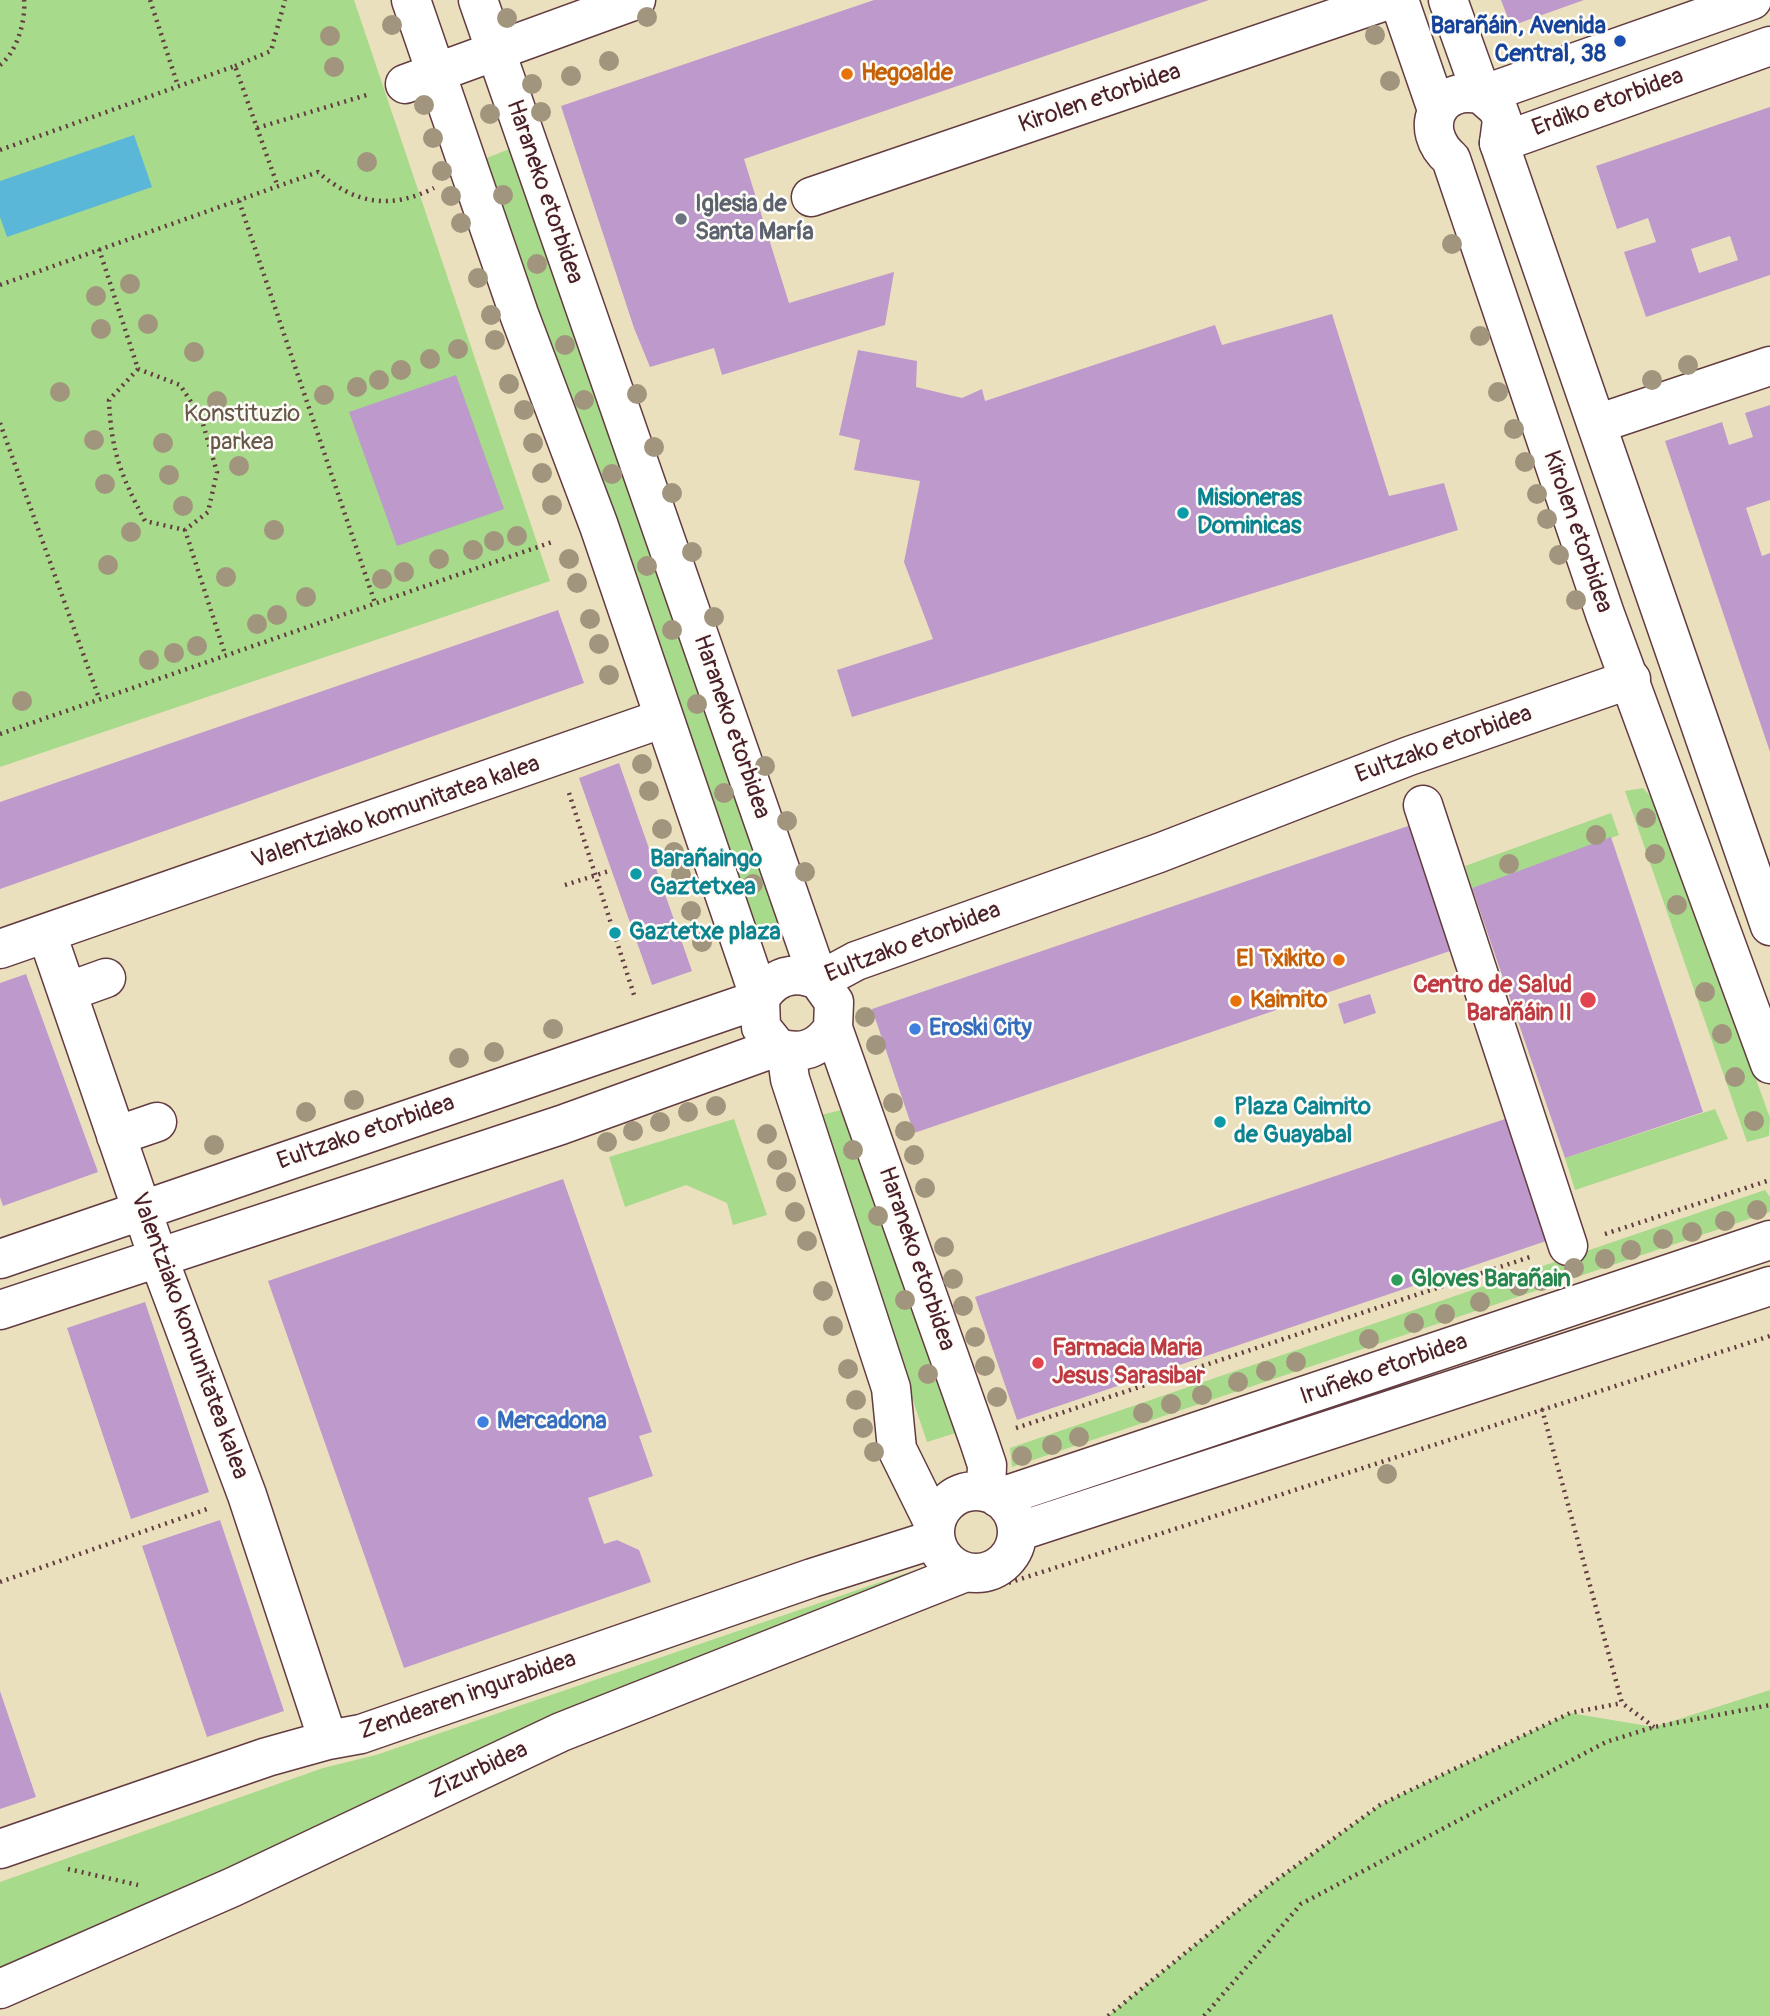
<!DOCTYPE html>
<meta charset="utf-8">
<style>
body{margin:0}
canvas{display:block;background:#ebe0be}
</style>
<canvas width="1770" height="2016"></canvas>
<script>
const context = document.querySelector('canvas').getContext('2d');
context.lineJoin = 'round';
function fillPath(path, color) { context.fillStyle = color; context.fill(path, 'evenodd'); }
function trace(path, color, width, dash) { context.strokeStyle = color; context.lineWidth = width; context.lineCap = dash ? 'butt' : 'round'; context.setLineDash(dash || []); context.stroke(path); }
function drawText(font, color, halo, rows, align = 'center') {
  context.font = font + ' Pangolin,sans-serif'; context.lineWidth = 5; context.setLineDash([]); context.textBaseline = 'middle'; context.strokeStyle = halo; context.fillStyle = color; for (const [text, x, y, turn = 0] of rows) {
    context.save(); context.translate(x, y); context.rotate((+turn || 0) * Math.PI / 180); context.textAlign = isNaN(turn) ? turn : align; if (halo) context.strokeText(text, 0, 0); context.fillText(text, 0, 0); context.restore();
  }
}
fillPath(new Path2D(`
 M 0,0 L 354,0 L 550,581 L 0,767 Z
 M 512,148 L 783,922 L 754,931 L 484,159 Z
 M 1643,788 L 1656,802 L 1770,1118 L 1769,1136 L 1747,1142 L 1625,791 Z
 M 1611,813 L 1619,835 L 1472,888 L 1465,866 Z
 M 849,1108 L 959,1432 L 927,1442 L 817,1116 Z
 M 1715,1109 L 1728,1139 L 1575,1190 L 1565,1158 Z
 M 734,1119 L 767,1215 L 733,1225 L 727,1203 L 686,1185 L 625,1207 L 609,1157 Z
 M 1765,1190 L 1770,1197 L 1770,1212 L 1012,1467 L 1010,1448 Z
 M 929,1571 L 0,1973 L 0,1882 L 323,1768 L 376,1755 L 904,1574 Z
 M 1770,1690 L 1770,2016 L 1108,2016 L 1264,1889 L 1380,1805 L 1570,1713 L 1654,1727 Z`), '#a7da8a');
fillPath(new Path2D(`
 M 134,135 L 152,187 L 7,237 L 0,217 L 0,181 Z`), '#5ab7d8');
fillPath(new Path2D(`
 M 874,0 L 1209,0 L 744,159 L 789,303 L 894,272 L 885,325 L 722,375 L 714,348 L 650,367 L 634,328 L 561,106 Z
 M 1501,0 L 1584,0 L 1511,26 Z
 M 1770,107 L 1770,275 L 1646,317 L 1624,252 L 1656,242 L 1648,218 L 1617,229 L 1596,166 ZM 1730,236 L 1738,260 L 1699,273 L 1691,249 Z
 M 1332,314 L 1389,496 L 1444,483 L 1458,530 L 852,717 L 837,670 L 933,639 L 904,562 L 920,481 L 854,470 L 860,440 L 839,435 L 858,350 L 917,361 L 916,387 L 962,398 L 982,389 L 985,401 L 1215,325 L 1222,345 Z
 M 456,375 L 504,509 L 397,546 L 349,412 Z
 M 1770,405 L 1770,500 L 1746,508 L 1762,556 L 1770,553 L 1770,752 L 1665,441 L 1722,422 L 1729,445 L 1753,437 L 1745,413 Z
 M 558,610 L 584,683 L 0,889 L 0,802 Z
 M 619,763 L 692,971 L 652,985 L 579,778 Z
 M 1411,825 L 1453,950 L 914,1133 L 872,1009 Z
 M 1611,837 L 1703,1112 L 1565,1158 L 1472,888 Z
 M 26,974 L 98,1172 L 3,1206 L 0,1197 L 0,983 Z
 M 1370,994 L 1376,1013 L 1344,1024 L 1338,1004 Z
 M 1514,1116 L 1555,1238 L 1017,1420 L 975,1297 Z
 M 563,1179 L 652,1432 L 639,1436 L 653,1476 L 588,1498 L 604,1544 L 617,1540 L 639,1550 L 651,1582 L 404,1668 L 268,1281 Z
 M 145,1302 L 209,1492 L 131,1519 L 67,1328 Z
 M 220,1520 L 284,1711 L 207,1737 L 142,1546 Z
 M 0,1691 L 36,1797 L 0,1809 Z`), '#be99cc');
const minor = new Path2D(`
 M 411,0 L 519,314 L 599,526 L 760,999 L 761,1027 L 777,1047
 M 478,0 L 819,981 L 834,1002 L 833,1028 L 979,1441 L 987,1465 L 986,1492
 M 405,84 L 636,0
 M 1482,95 L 1752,0
 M 1499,143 L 1770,46
 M 811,197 L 1388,0
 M 1597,424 L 1770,366
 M 1423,805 L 1568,1246
 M 47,934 L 158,1257 L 247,1495 L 328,1740
 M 0,949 L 664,718
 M 819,981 L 856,961 L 1159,853 L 1409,756 L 1631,679
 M 67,992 L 106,978
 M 786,1050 L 790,1079 L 891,1388 L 897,1449 L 935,1526
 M 116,1136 L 157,1122
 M 0,1259 L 760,999 C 773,976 795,969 819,981
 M 0,1310 L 561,1125 L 777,1047 C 801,1056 819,1049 833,1028
 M935 1532a41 41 0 1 1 82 0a41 41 0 1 1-82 0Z
 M 998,1498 L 1770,1240
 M 1017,1532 L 1770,1286
 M 0,1849 L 267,1757 L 328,1740 L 361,1734 L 812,1578 L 935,1539
 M 0,1989 L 233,1887 L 561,1732 L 966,1572`);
const major = new Path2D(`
 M 1399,0 L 1437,110
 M 1448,0 L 1482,95 L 1498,109 L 1502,120 L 1499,143 L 1770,926
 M 1482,95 C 1437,83 1417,130 1451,159 L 1605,614 L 1770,1064`);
trace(minor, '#623c41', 41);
trace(major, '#623c41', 41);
trace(new Path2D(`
 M 150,0 L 178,86
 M 0,65 C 17,52 26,20 24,0
 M 235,66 L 271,51 L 285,0
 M 257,128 L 370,94
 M 0,150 L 235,66 L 278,187
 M 239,201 L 375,603
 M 99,249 L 138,369 L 180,385 L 201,417 L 217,472 L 208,512 L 185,530 L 225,654
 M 0,285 L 318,172 C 355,204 390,210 434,188
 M 138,369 L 109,400 C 111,451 121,476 145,521 L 185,530
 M 0,423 L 99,698
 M 0,734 L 555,541
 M 569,793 L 635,998
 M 656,855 L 660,853
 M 565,885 L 609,871
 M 1605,1234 L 1770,1180
 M 1542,1409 L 1622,1703 L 1654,1727
 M 1016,1428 L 1533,1256
 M 0,1582 L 210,1508
 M 1002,1585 L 1770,1336
 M 68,1869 L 138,1885
 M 1108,2016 L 1264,1889 L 1380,1805 L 1570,1713 L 1622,1703
 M 1204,2016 L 1301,1904 L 1606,1742 L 1654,1727 L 1770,1705`), '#623c41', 4.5, [2, 5]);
trace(minor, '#fff', 38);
trace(major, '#fff', 38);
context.fillStyle = '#a2957d';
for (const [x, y] of [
 [647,17],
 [507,18],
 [392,25],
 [1375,35],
 [330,36],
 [609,61],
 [334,67],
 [571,76],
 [1390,81],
 [532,84],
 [424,105],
 [541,112],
 [490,114],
 [433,138],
 [367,162],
 [442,171],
 [503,195],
 [451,196],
 [461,223],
 [1452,244],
 [537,264],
 [478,278],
 [130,284],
 [96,296],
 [491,315],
 [148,324],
 [101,329],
 [1480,336],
 [495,340],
 [565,345],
 [458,349],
 [194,352],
 [430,359],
 [1688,365],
 [401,370],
 [379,380],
 [1652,380],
 [509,384],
 [357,387],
 [60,392],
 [1498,392],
 [637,394],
 [324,395],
 [584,400],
 [217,401],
 [524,410],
 [1514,429],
 [94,440],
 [163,443],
 [533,443],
 [654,447],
 [1525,462],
 [239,466],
 [542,473],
 [612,474],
 [169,475],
 [105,484],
 [672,493],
 [1537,494],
 [552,505],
 [183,506],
 [1547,519],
 [274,530],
 [131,532],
 [517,536],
 [494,541],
 [473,550],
 [692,552],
 [1559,555],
 [439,559],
 [569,559],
 [108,565],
 [647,566],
 [404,572],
 [226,577],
 [382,579],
 [577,583],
 [306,597],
 [1576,600],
 [277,615],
 [714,617],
 [590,619],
 [257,624],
 [672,630],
 [599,644],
 [197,646],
 [174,653],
 [149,660],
 [609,675],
 [22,701],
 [697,704],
 [642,764],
 [765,766],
 [649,791],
 [724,793],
 [1646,818],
 [787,821],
 [662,829],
 [1596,835],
 [674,852],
 [1655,854],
 [1509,864],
 [805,872],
 [681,875],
 [753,884],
 [1677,905],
 [691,911],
 [702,942],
 [1705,992],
 [865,1017],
 [553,1029],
 [1722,1034],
 [876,1045],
 [494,1052],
 [459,1058],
 [1735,1077],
 [354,1100],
 [893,1103],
 [716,1106],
 [306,1112],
 [688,1112],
 [1754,1121],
 [660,1122],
 [633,1131],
 [905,1131],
 [767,1134],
 [607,1142],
 [214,1145],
 [853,1150],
 [914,1155],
 [777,1160],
 [786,1182],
 [925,1188],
 [1757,1210],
 [795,1212],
 [878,1216],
 [1725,1221],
 [1692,1232],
 [1663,1239],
 [807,1241],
 [944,1247],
 [1631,1250],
 [1605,1259],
 [1574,1268],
 [953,1279],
 [1541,1281],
 [1519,1286],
 [823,1291],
 [905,1300],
 [1480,1302],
 [963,1306],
 [1445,1314],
 [1414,1323],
 [833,1326],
 [975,1337],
 [1369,1339],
 [1296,1362],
 [985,1366],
 [848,1369],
 [1266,1371],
 [928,1374],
 [1238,1382],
 [1202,1395],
 [997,1397],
 [856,1400],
 [1171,1404],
 [1143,1413],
 [863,1428],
 [1079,1437],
 [1052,1445],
 [874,1452],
 [1022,1456],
 [1387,1474]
]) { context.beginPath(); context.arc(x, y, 10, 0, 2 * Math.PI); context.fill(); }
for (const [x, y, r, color] of [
 [1620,41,7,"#1a4fb4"],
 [847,74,7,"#e8710a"],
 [681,219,7,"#6b7280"],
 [1183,513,7,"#0f9aa8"],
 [636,874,7,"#0f9aa8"],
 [615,933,7,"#0f9aa8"],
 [1339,960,7,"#e8710a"],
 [1588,1000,9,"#e0444e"],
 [1236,1001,7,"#e8710a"],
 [915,1029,7,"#3f7fe0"],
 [1220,1122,7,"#0f9aa8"],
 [1397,1280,7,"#2e9e5b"],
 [1038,1363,7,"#e0444e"],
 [483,1422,7,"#3f7fe0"]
]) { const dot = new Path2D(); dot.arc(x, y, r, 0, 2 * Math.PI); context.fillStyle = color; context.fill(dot); trace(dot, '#fdfcf7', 2.5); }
drawText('bold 24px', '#164399', '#fdfcf7', [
 ["Barañáin, Avenida",1606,27],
 ["Central, 38",1606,55]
], 'right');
drawText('bold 24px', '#c56008', '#fdfcf7', [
 ["Hegoalde",861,74],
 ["El Txikito",1325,960,"right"],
 ["Kaimito",1250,1001]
], 'left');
drawText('24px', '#4a1f2b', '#fdfcf7', [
 ["Kirolen etorbidea",1100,99,-19],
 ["Erdiko etorbidea",1608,103,-20],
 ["Haraneko etorbidea",544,192,71],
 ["Kirolen etorbidea",1577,532,71],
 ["Haraneko etorbidea",731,727,71],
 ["Eultzako etorbidea",1444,745,-20],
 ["Valentziako komunitatea kalea",396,813,-19],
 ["Eultzako etorbidea",913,943,-21],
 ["Eultzako etorbidea",366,1133,-19],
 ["Haraneko etorbidea",916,1259,71],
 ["Valentziako komunitatea kalea",189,1336,70],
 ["Iruñeko etorbidea",1384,1370,-19],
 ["Zendearen ingurabidea",468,1696,-19],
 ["Zizurbidea",479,1771,-25]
]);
drawText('bold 24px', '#5b616d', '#fdfcf7', [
 ["Iglesia de",695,205],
 ["Santa María",695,233]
], 'left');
drawText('24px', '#665748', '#fdfcf7', [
 ["Konstituzio",242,415],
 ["parkea",242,443]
]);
drawText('bold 24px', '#0d838f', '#fdfcf7', [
 ["Misioneras",1197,499],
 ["Dominicas",1197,527],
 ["Barañaingo",650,860],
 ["Gaztetxea",650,888],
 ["Gaztetxe plaza",629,933],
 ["Plaza Caimito",1234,1108],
 ["de Guayabal",1234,1136]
], 'left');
drawText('bold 24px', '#be3a42', '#fdfcf7', [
 ["Centro de Salud",1572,986],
 ["Barañáin II",1572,1014],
 ["Farmacia Maria",1052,1349,"left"],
 ["Jesus Sarasibar",1052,1377,"left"]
], 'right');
drawText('bold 24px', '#366cbe', '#fdfcf7', [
 ["Eroski City",929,1029],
 ["Mercadona",497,1422]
], 'left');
drawText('bold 24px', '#27864d', '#fdfcf7', [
 ["Gloves Barañain",1411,1280]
], 'left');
</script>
